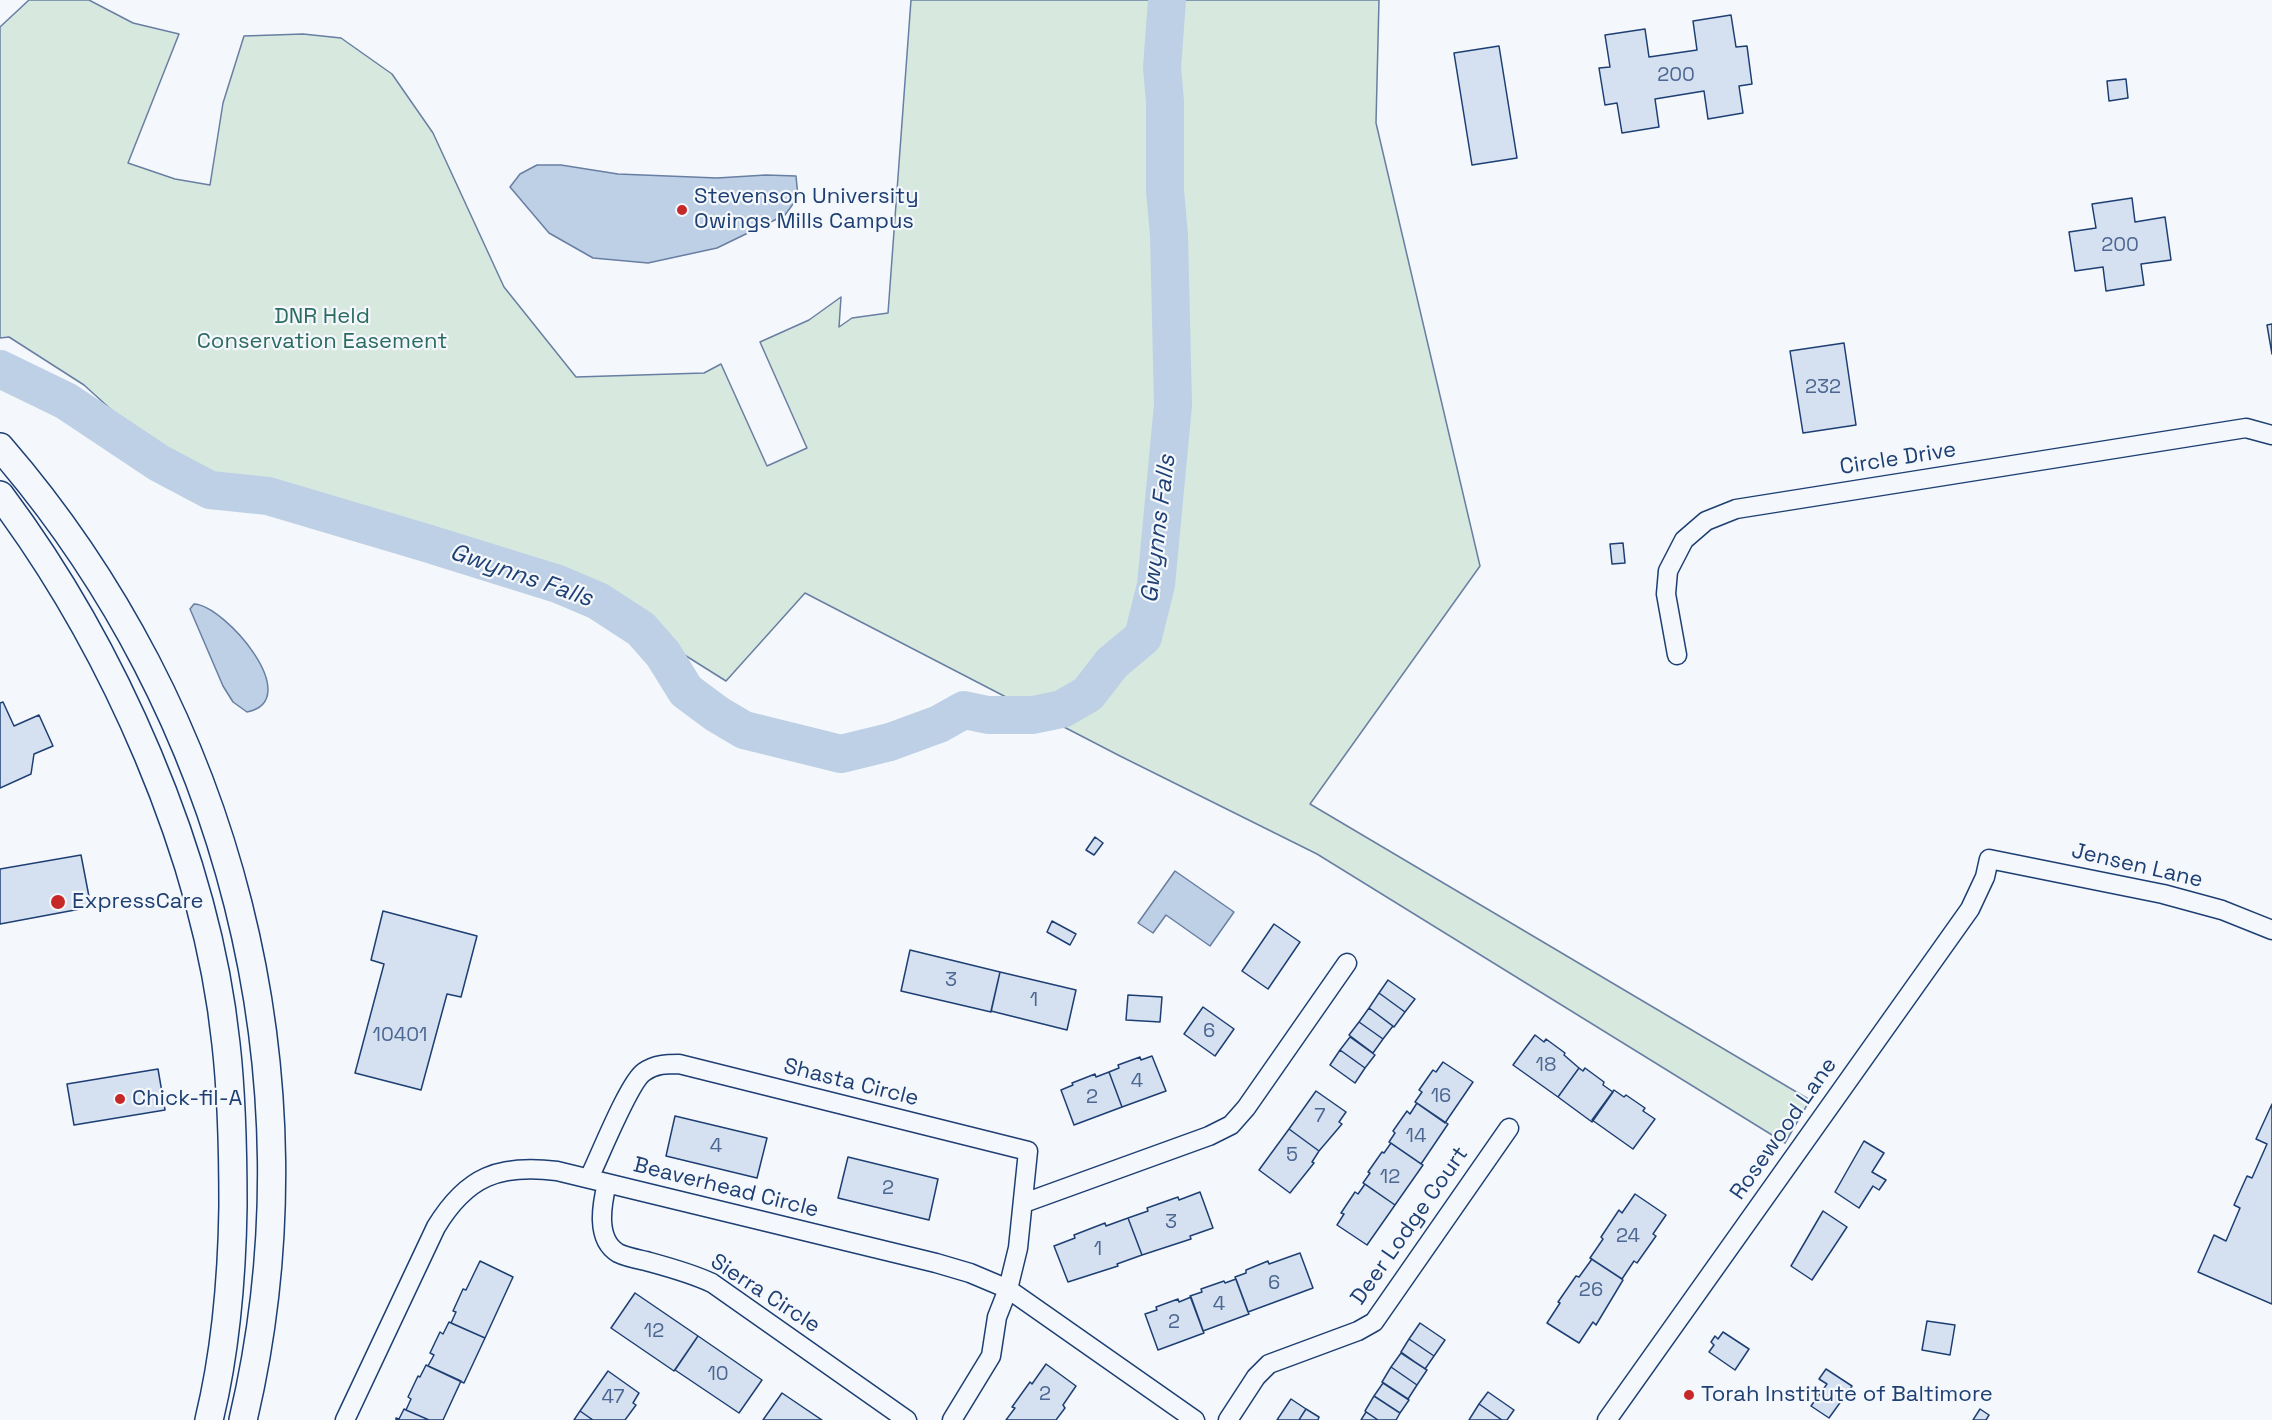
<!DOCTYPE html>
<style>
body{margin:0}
canvas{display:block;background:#f4f7fb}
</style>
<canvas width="2272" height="1420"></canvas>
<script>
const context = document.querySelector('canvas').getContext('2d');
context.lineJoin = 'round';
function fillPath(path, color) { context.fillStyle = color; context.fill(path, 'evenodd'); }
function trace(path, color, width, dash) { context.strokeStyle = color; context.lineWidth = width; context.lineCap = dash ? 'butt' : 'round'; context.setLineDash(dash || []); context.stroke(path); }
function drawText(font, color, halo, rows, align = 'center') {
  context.font = font + ' "Space Grotesk",sans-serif'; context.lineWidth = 4.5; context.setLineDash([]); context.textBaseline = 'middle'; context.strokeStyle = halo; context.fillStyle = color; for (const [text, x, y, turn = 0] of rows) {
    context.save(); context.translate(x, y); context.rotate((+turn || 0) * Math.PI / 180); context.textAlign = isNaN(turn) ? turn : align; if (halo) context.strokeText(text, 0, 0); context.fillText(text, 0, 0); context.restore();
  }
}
const green = new Path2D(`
 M 29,0 L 89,0 L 133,23 L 179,34 L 128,163 L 175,179 L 210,185 L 223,103 L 244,36 L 303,34 L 341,38 L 392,74 L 433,133 L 504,287 L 576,377 L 704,373 L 721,364 L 767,466 L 807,448 L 760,342 L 809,320 L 841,297 L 839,327 L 852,318 L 888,313 L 911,0 L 1379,0 L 1376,123 L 1480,566 L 1310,804 L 1810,1100 L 1785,1143 L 1317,854 L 1120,756 L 805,593 L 726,681 L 624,617 L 533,572 L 298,510 L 213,502 L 84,385 L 9,337 L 0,338 L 0,27 Z`);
fillPath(green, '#d7e8df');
trace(green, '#687fa3', 1.5);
const water = new Path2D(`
 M 537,165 L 561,165 L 618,174 L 717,178 L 766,175 L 796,176 L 798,197 L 785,215 L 717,248 L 648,263 L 593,258 L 549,233 L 510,187 L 520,174 Z
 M 194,604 C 225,605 306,700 247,712 L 233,702 L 223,686 L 190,609 Z
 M 1175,871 L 1234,912 L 1210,946 L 1166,915 L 1153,933 L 1138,923 Z`);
fillPath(water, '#bed0e5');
trace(water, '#687fa3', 1.5);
trace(new Path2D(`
 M 0,369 L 66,401 L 159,463 L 210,490 L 268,496 L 423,542 L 558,584 L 598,601 L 641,629 L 663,654 L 686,691 L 717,714 L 744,730 L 841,754 L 890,742 L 939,724 L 964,710 L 988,715 L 1033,715 L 1062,709 L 1088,694 L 1112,663 L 1143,637 L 1156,585 L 1173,405 L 1169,235 L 1165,191 L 1165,101 L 1162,68 L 1167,0`), '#bed0e5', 38);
const building = new Path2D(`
 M 1731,15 L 1736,47 L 1747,46 L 1752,84 L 1739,86 L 1743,113 L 1708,119 L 1704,91 L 1655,99 L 1659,127 L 1622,133 L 1617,103 L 1605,105 L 1599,68 L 1610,67 L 1605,35 L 1645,29 L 1649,57 L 1697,50 L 1693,21 Z
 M 1499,46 L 1517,158 L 1472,165 L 1454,53 Z
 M 2126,79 L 2128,98 L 2109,101 L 2107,81 Z
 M 2132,198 L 2135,222 L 2165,217 L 2171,260 L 2141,264 L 2144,285 L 2106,291 L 2103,267 L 2075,271 L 2069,232 L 2096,228 L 2092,204 Z
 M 2272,324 L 2272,354 L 2267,325 Z
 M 1844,343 L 1856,425 L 1803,433 L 1790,351 Z
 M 1623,543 L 1625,563 L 1612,564 L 1610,544 Z
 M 3,702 L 14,726 L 39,715 L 53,746 L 34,754 L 31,774 L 0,788 L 0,703 Z
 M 1095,837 L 1103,843 L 1094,855 L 1086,850 Z
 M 81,855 L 91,907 L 0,924 L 0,869 Z
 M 383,911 L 477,936 L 461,997 L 447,994 L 421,1090 L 355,1073 L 384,964 L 371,960 Z
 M 1052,921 L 1076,934 L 1070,945 L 1047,932 Z
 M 1274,924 L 1300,942 L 1268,989 L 1242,971 Z
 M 910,950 L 1000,972 L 991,1012 L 901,991 Z
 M 1000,972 L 1076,990 L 1067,1030 L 991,1011 Z
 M 1388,980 L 1415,999 L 1405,1012 L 1379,993 Z
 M 1379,993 L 1405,1012 L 1394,1027 L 1369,1008 Z
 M 1128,995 L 1162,997 L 1160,1022 L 1126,1020 Z
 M 1203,1007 L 1234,1029 L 1215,1056 L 1184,1034 Z
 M 1369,1008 L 1393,1026 L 1383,1039 L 1359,1022 Z
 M 1359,1022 L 1383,1039 L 1373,1053 L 1349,1035 Z
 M 1535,1035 L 1544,1042 L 1546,1039 L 1565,1053 L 1564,1055 L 1579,1068 L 1558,1097 L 1513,1065 Z
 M 1350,1037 L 1375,1055 L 1365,1068 L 1340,1050 Z
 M 1340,1050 L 1365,1068 L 1355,1083 L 1330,1065 Z
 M 1152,1056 L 1166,1091 L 1122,1107 L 1109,1072 L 1119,1068 L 1118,1065 L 1140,1057 L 1141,1060 Z
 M 1443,1062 L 1473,1082 L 1445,1123 L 1415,1102 L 1422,1092 L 1419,1090 L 1433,1070 L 1436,1072 Z
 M 1579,1068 L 1583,1071 L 1585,1068 L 1604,1082 L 1603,1085 L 1613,1092 L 1592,1122 L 1558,1097 Z
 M 158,1069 L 165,1110 L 74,1125 L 67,1084 Z
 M 1109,1072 L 1122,1107 L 1074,1125 L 1061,1090 L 1073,1085 L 1072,1083 L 1095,1074 L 1096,1077 Z
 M 1614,1090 L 1624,1097 L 1626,1095 L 1645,1108 L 1643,1111 L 1655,1119 L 1633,1149 L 1592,1120 Z
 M 1316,1091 L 1346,1112 L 1339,1122 L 1342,1124 L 1319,1151 L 1289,1129 Z
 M 1417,1103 L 1448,1124 L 1421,1164 L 1389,1142 L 1395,1133 L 1393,1131 L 1407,1111 L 1410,1114 Z
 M 2272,1104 L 2272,1304 L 2198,1272 L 2214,1235 L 2226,1241 L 2240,1208 L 2234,1205 L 2247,1176 L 2252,1178 L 2267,1144 L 2256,1139 Z
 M 675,1116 L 767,1138 L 757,1178 L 666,1156 Z
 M 1289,1129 L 1319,1151 L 1312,1162 L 1314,1163 L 1290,1193 L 1259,1170 Z
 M 1864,1141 L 1884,1153 L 1872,1172 L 1886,1180 L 1879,1190 L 1873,1186 L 1859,1208 L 1835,1192 Z
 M 1391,1143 L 1423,1165 L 1395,1205 L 1363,1183 L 1370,1173 L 1368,1172 L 1382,1152 L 1384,1153 Z
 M 848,1157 L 938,1179 L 929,1220 L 838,1198 Z
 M 1365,1184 L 1395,1205 L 1367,1245 L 1337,1225 L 1344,1214 L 1341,1213 L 1355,1192 L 1358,1194 Z
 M 1200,1192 L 1213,1228 L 1190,1236 L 1191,1239 L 1142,1255 L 1128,1218 L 1148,1211 L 1147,1208 L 1178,1197 L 1179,1200 Z
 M 1635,1194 L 1666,1215 L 1653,1234 L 1656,1236 L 1637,1263 L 1634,1261 L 1622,1279 L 1590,1258 L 1603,1239 L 1601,1237 L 1619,1210 L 1622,1213 Z
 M 1823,1211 L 1847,1227 L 1812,1280 L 1791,1266 Z
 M 1128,1218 L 1142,1255 L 1117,1264 L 1118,1266 L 1068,1282 L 1054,1246 L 1075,1238 L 1074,1235 L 1105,1223 L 1106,1226 Z
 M 1300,1253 L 1313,1288 L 1248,1312 L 1235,1277 L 1246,1273 L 1246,1270 L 1268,1261 L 1269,1264 Z
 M 1592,1259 L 1623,1280 L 1596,1325 L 1593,1322 L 1579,1343 L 1547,1323 L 1560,1303 L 1558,1302 L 1576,1276 L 1579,1277 Z
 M 480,1261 L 513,1277 L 485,1338 L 451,1323 L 456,1312 L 453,1311 L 463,1289 L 466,1290 Z
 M 1236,1279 L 1249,1314 L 1203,1331 L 1190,1296 L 1202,1292 L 1201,1289 L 1224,1281 L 1225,1283 Z
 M 635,1293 L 698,1336 L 674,1371 L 611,1328 Z
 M 1191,1297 L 1204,1333 L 1158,1350 L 1145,1314 L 1157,1310 L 1156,1307 L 1178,1299 L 1179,1302 Z
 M 1927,1321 L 1955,1325 L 1950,1355 L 1922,1350 Z
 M 449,1322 L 485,1338 L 464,1383 L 428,1366 L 434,1355 L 430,1353 L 440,1332 L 443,1334 Z
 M 1420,1323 L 1445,1340 L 1434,1356 L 1409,1339 Z
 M 1723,1332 L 1749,1349 L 1735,1370 L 1709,1352 L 1714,1345 L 1711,1342 L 1715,1336 L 1718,1339 Z
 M 698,1336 L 762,1380 L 739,1413 L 675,1370 Z
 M 1409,1339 L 1434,1356 L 1425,1369 L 1401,1352 Z
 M 1401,1353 L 1427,1370 L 1417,1385 L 1391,1367 Z
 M 1046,1364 L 1076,1386 L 1063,1405 L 1065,1408 L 1056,1420 L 1006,1420 L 1015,1408 L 1012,1407 L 1030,1382 L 1032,1384 Z
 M 426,1365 L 461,1381 L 443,1420 L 429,1420 L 406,1410 L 411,1399 L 408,1397 L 418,1376 L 420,1377 Z
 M 1391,1367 L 1417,1385 L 1408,1399 L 1382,1382 Z
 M 1826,1369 L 1852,1386 L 1829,1418 L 1811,1406 L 1827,1384 L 1819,1379 Z
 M 608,1371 L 639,1393 L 633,1403 L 636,1405 L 625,1420 L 593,1420 L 580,1411 Z
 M 1383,1383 L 1409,1400 L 1400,1413 L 1374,1396 Z
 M 1488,1392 L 1514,1410 L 1507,1420 L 1502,1420 L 1479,1404 Z
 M 782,1393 L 822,1420 L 763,1420 Z
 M 1374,1396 L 1400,1413 L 1396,1420 L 1378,1420 L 1365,1411 Z
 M 1291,1399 L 1306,1409 L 1299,1420 L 1277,1420 Z
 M 1479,1404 L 1502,1420 L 1469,1420 Z
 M 404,1409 L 406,1410 L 429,1420 L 396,1420 L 396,1418 L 399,1419 Z
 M 1306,1409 L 1319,1417 L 1318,1420 L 1299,1420 Z
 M 1980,1409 L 1989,1415 L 1986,1420 L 1973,1420 Z
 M 580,1411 L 593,1420 L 574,1420 Z
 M 1366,1412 L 1378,1420 L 1361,1420 Z`);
fillPath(building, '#d5e0f0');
trace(building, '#1d3f73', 1.5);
const minor = new Path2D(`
 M 1677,655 L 1666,594 L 1668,571 L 1684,540 L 1706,521 L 1736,509 L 2246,428 L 2272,435
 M 589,1178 C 599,1158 629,1082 644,1072 C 655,1064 667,1064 679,1064 L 1028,1151 L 1018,1248 L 1008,1289 L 997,1317 L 991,1356 L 952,1420
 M 607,1183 C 602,1204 595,1239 618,1253 C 626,1257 637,1259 646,1261 C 668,1267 691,1273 712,1283 L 907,1420
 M 1024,1203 L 1209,1136 L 1231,1125 L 1246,1108 L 1347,963
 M 345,1420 L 436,1227 C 467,1176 499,1164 557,1171 L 936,1263 L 970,1273 L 1008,1289 L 1195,1420
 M 1228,1420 L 1256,1377 L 1269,1364 L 1358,1331 L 1374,1322 L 1509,1128
 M 1607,1420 L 1970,909 L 1985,877 L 1989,859 L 2163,894 L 2222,910 L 2272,930`);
const secondary = new Path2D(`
 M 0,447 C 230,712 324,1077 243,1420
 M 0,495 C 113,646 206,854 226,1044 C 232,1097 233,1151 233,1206 C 232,1277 226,1350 209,1420`);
trace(minor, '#1d3f73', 21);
trace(secondary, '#1d3f73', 30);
trace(minor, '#f4f7fb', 18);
trace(secondary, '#f4f7fb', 27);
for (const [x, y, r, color] of [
 [682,210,6,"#c62828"],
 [58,902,8,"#c62828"],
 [120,1099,6,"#c62828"],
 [1689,1395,6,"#c62828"]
]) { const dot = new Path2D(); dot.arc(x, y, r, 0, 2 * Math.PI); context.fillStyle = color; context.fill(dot); trace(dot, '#f4f7fb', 2); }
drawText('20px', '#4b6792', null, [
 ["200",1676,76],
 ["200",2120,246],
 ["232",1823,388],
 ["3",951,981],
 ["1",1034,1001],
 ["6",1209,1032],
 ["10401",400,1036],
 ["18",1546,1066],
 ["4",1137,1082],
 ["16",1441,1097],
 ["2",1092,1098],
 ["7",1320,1117],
 ["14",1416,1137],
 ["4",716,1147],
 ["5",1292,1156],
 ["12",1390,1178],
 ["2",888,1189],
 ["3",1171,1223],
 ["24",1628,1237],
 ["1",1098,1250],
 ["6",1274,1284],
 ["26",1591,1291],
 ["4",1219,1305],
 ["2",1174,1323],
 ["12",654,1332],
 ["10",718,1375],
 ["2",1045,1395],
 ["47",613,1398]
]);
drawText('22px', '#1d3f73', '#f4f7fb', [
 ["Stevenson University",694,197],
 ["Owings Mills Campus",694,222],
 ["ExpressCare",72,902],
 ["Chick-fil-A",132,1099],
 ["Torah Institute of Baltimore",1701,1395]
], 'left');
drawText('22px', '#2c6c60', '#f4f7fb', [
 ["DNR Held",322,317],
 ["Conservation Easement",322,342]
]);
drawText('22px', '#1d3f73', '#f4f7fb', [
 ["Circle Drive",1898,459,-9],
 ["Jensen Lane",2137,866,13],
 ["Shasta Circle",851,1083,14],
 ["Rosewood Lane",1784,1129,-55],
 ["Beaverhead Circle",726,1188,14],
 ["Deer Lodge Court",1410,1226,-55],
 ["Sierra Circle",765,1294,33]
]);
drawText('italic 24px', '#1d3f73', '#f4f7fb', [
 ["Gwynns Falls",1159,529,-83],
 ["Gwynns Falls",521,576,19]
]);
</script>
